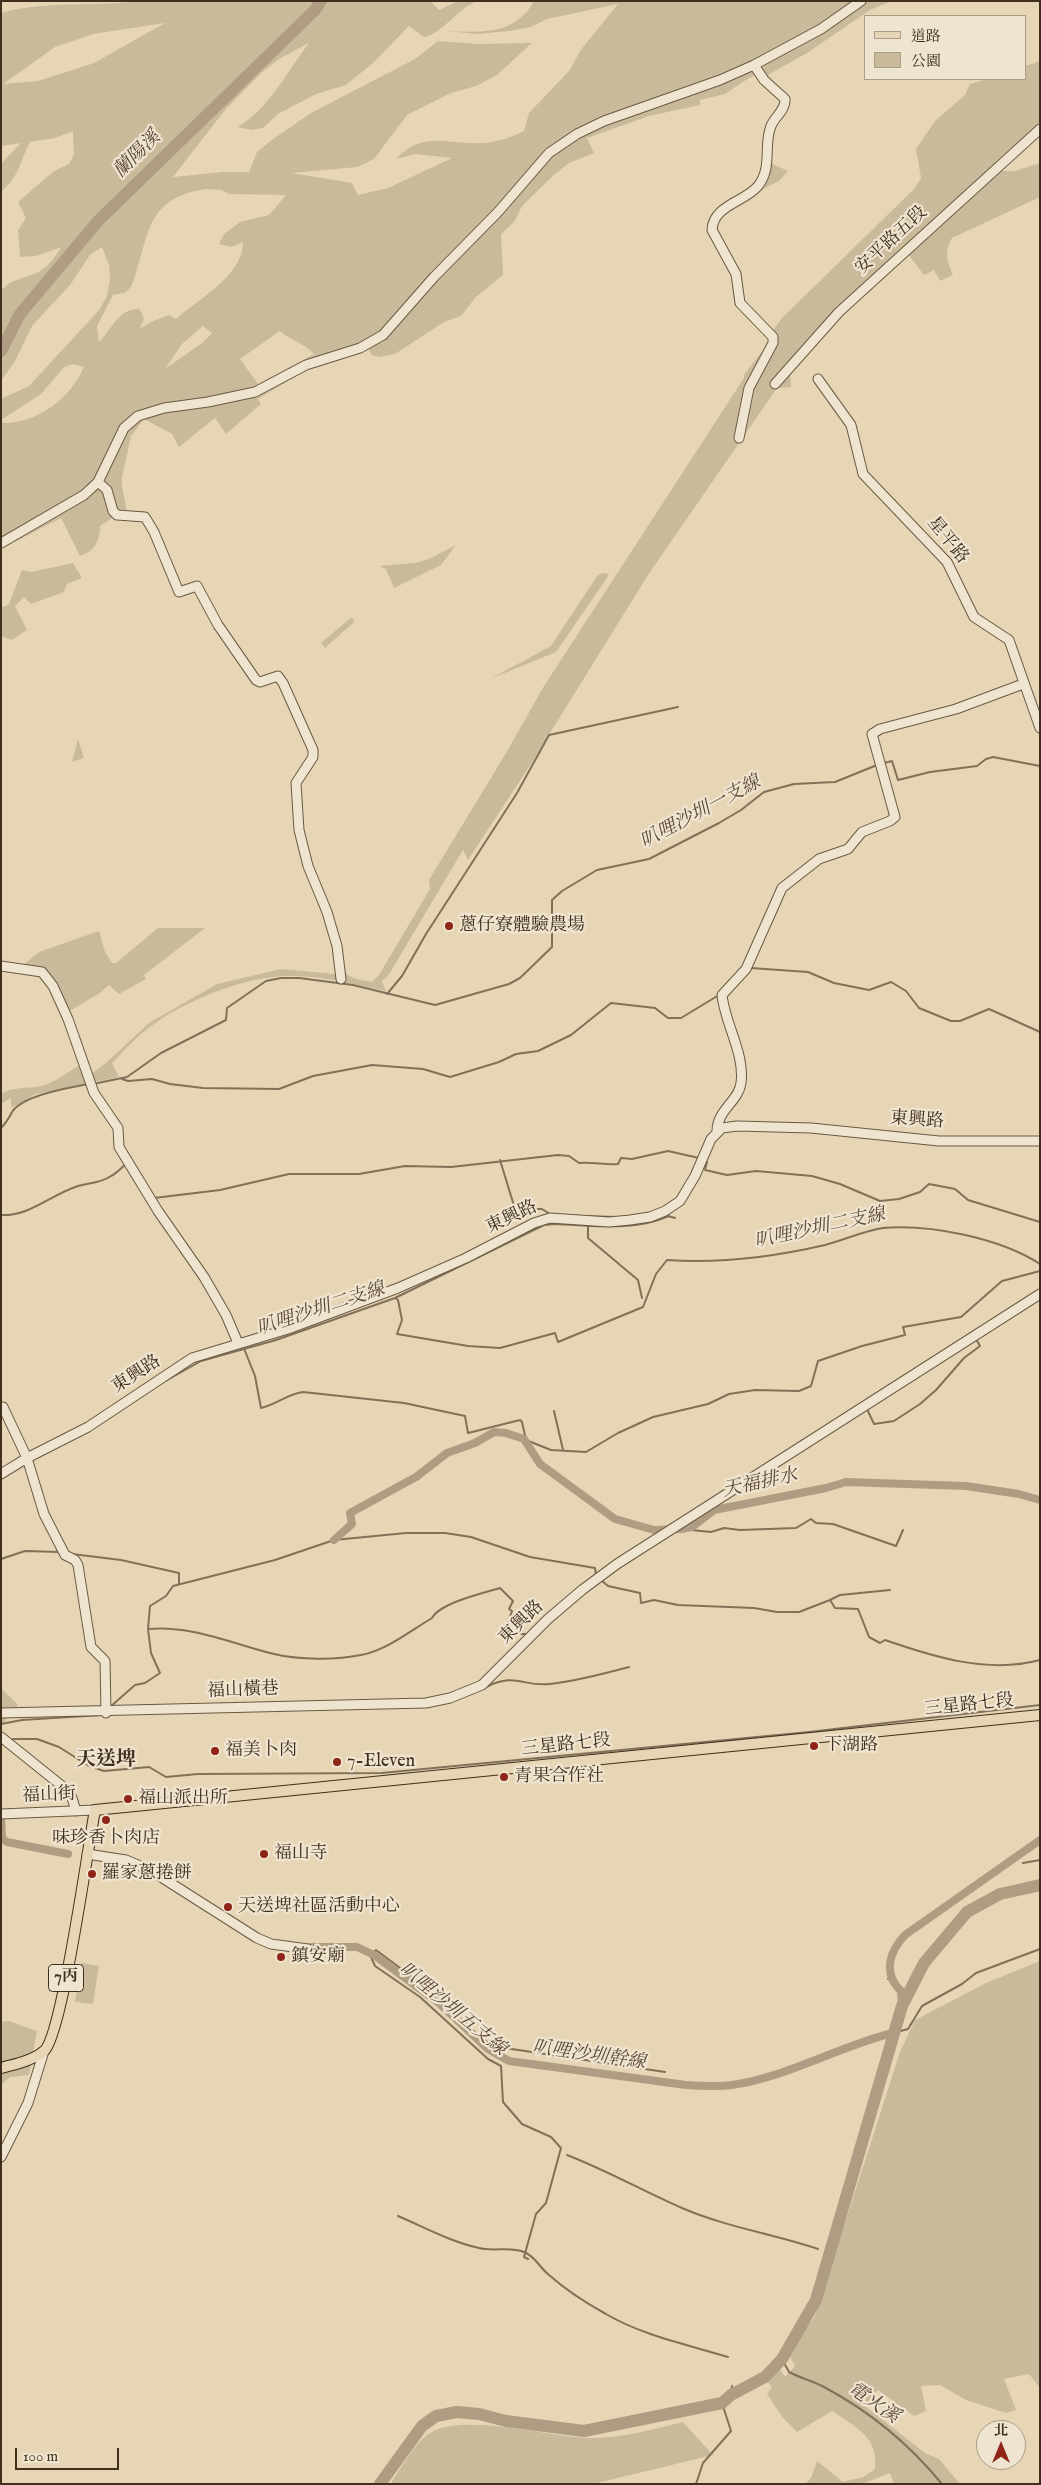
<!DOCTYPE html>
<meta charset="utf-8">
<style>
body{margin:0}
#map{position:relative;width:1041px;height:2485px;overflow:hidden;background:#e7d6b6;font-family:"IM FELL English","Noto Serif TC",serif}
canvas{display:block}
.frame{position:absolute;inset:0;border:2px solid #3f2f1c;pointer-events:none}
.legend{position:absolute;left:864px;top:15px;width:162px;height:65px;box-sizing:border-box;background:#efe4d0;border:1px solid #a99c88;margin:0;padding:6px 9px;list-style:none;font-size:15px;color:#3f2f1c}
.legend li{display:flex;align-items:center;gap:10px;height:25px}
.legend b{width:25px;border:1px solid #a99c88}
.north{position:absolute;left:976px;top:2420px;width:50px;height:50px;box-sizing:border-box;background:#efe4d0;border:1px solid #a99c88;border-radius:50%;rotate:0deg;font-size:14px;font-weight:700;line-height:20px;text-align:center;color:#3f2f1c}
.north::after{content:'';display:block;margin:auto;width:18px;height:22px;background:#8f2418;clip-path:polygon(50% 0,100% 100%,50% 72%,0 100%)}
.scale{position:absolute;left:15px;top:2448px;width:104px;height:22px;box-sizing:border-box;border:2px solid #3f2f1c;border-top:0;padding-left:6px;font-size:15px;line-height:18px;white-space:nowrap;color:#3f2f1c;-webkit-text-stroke:4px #efe4d0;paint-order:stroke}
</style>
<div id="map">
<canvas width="1041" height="2485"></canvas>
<div class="frame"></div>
<ul class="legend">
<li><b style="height:6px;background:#e7d6b6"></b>道路</li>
<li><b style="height:14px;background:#caba9c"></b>公園</li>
</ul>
<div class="north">北</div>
<div class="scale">100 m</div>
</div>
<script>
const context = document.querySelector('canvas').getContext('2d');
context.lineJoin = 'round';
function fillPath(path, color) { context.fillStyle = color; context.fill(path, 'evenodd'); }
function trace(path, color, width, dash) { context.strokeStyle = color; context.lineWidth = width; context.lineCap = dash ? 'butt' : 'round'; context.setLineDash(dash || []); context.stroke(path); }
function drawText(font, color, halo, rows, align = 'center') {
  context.font = font + ' "IM FELL English","Noto Serif TC",serif'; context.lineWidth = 4.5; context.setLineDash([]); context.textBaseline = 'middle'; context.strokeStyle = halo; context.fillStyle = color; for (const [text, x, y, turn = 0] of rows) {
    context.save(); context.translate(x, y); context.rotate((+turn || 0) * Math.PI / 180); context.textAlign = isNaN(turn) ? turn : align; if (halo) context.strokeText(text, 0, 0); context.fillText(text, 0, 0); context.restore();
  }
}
fillPath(new Path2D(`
 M 141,1 L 430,1 L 439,10 L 458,1 L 477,1 C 457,9 442,34 424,37 L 409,26 L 374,62 L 346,85 L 316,94 L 278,114 L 263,128 L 251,130 L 238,127 C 270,107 286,73 309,43 L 279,59 L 261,73 L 225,110 L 173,177 L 223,172 L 249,172 L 257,152 L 273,139 L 311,113 L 415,59 L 438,41 L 477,44 L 532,43 L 497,75 L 476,86 L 451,93 L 407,115 L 374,159 L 357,167 L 292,173 L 352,183 L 358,195 L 388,188 L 452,158 L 415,154 L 396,159 C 425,127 455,148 491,142 C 503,140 514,136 524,131 L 529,113 L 570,70 L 580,51 L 618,4 L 547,19 L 531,27 L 509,31 L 478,34 L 446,31 C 482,32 514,36 534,1 L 892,1 L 870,10 L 807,53 L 768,75 L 778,90 L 790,98 L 785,105 L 757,75 L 749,78 L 725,94 L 700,100 L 700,105 L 649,116 L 587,138 L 594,153 L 569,163 L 555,174 L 522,206 L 515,221 L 501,234 L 503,275 L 476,297 L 461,316 L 444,322 L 395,354 L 379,357 L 372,355 L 368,348 L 305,371 L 258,399 L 261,404 L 226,434 L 215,418 L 179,447 L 172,434 L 144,419 L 131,436 L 122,477 L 122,487 L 128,516 L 117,515 L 100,526 C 100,541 95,551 80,556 L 61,518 L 1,549 L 1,423 C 37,424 70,399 84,367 L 73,364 L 64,367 L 41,394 L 1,420 L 1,399 L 29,386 L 100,309 L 107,296 L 110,279 L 109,265 L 102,247 L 90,255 L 70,285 L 32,326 L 15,361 L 1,381 L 1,291 C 12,277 27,279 40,271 C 49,267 56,254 62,247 L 36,256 L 20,257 L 18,230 L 26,218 L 18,202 L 54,171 L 69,164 L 74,154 L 73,131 L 55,138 L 30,142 C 19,163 21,174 1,192 L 1,164 L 21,143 L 1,146 L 1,13 C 47,0 95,7 141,1 ZM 165,23 L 94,63 L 38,81 L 3,84 L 55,47 L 93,34 ZM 205,189 L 221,190 L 229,194 L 286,195 L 269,215 L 240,222 L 224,234 L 219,244 L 231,247 L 243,242 C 243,276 198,299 176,319 L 169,315 L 153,321 L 139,329 C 144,321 146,318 139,309 C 119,308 111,330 99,342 L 97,326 L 113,295 C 116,294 121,294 124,293 C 132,289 134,280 136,273 C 150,227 150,198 205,189 ZM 203,326 L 212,333 L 202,343 L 165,369 L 182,344 ZM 280,331 C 292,341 304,343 314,354 L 258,384 L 240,359 Z
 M 1040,61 L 1040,122 L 994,163 L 1001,171 L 1015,171 L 1040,163 L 1040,197 L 952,238 C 944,252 947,261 953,275 L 940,281 L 934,270 L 924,275 L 908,254 L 838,318 L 790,372 L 791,387 L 777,388 L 648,575 L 529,767 L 468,860 L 463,850 L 388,976 L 382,981 L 386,991 C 355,985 321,975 288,976 C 246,976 184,1001 150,1027 C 136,1037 124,1051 112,1063 L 119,1077 L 36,1094 L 11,1108 L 11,1098 L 1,1104 L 1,1094 C 14,1086 27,1089 41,1086 C 54,1083 68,1072 80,1065 L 59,1005 L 42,976 L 21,972 L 19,973 L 1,971 L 1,964 L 22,966 L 39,952 L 99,931 L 105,952 L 112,963 L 116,963 L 158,928 L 205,928 L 144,975 L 146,979 L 119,994 L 109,985 L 100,993 L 68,1012 L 90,1075 L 107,1062 L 149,1023 L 217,984 L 281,969 L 335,974 L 340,964 C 346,979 357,979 372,982 L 379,975 L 430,889 L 429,880 L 506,753 L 544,686 L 744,378 L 744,375 L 773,337 L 771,333 L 782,318 L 914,189 L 921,178 L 916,149 L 935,121 L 965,95 L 970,84 L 987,79 L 1025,79 L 1025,66 Z
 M 768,162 L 788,171 L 779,181 L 757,192 Z
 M 456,545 L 441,565 L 394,588 L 386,569 L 379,566 L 415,563 L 429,559 Z
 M 73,563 L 82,578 L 67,584 L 64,592 L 31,604 L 24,597 L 15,606 L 27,630 L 12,640 L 1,636 L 1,608 L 9,604 L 22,570 L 31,572 Z
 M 603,573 L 609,574 L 607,578 L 556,652 L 490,679 L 551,646 L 597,576 Z
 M 352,617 L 354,622 L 325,648 L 321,643 Z
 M 78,739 L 84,758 L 72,762 Z
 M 1,1688 L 18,1705 L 1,1726 Z
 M 1040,1961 L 1040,2388 L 1029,2374 L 1004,2379 L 1016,2410 L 1006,2413 L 966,2400 L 940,2385 L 921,2386 L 926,2411 L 914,2416 L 878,2390 L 865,2406 L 925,2453 L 939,2459 L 960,2484 L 894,2484 L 890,2473 L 862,2484 L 805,2484 L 811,2478 L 817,2461 L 843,2482 L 863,2477 L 875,2469 C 879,2437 855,2427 832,2411 L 797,2432 L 783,2418 L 767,2394 L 772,2387 L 766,2380 L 779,2368 L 785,2377 L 795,2366 L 790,2356 L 791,2350 L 815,2316 L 900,2052 L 915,2020 L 986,1983 Z
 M 81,1963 L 99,1966 L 93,2004 L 75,2002 Z
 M 9,2021 L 37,2031 L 29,2075 L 10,2077 L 1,2085 L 1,2022 Z
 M 683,2422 L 713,2455 L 593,2484 L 390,2484 C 402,2468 413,2444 430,2433 C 465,2412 550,2438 592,2438 C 623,2438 653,2429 683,2422 Z`), '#caba9c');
trace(new Path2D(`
 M 884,763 L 892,761 L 898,780 L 930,772 L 977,766 L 986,759 L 993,757 L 1040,766
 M 751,968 L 808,972 L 834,983 L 869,990 L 891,982 L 906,991 L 919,1008 L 951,1021 L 960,1021 L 989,1009 L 1040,1032
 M 387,994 L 402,976 L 426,934 L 517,793 L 549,735 L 678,707
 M 122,1079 L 128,1081 L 152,1079 L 170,1084 L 203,1088 L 279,1089 L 313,1076 L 372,1065 L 423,1069 L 450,1077 L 499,1062 L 516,1054 L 538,1051 L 571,1035 L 611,1003 L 655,1008 L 668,1018 L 681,1018 L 719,995
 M 93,1084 L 127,1077 L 161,1053 L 226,1020 L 227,1008 L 266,981 L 281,978 L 299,978 L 353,985 L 435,1005 L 509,984 L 520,978 L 552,947 L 552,900 L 562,891 L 597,870 L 649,859 L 719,823 L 741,810 L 764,792 L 794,784 L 835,782 L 877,765
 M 1,1128 C 6,1123 9,1118 12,1112 C 23,1095 69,1088 89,1084
 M 500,1160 L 515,1209 L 542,1209 L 550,1214
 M 705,1161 L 707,1162 L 705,1170 L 727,1175 L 756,1171 L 812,1176 L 840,1184 L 880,1201 L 899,1199 L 920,1192 L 929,1184 L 955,1189 L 968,1200 L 1040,1222
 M 154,1198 L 220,1190 L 289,1174 L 359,1174 L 405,1166 L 451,1167 L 558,1155 L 569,1156 L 579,1163 C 595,1162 604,1165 618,1164 L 621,1158 L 632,1159 L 668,1151 L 699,1158
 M 1,1215 C 29,1217 52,1194 78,1186 C 89,1183 101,1183 111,1176 C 117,1173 122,1167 126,1164
 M 577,1216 L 618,1217
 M 668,1216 L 675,1218
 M 588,1226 L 588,1238 L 638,1280 L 642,1298
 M 395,1298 L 398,1300 L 402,1320 L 397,1334 L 468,1346 L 500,1348 L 555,1333 L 558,1342 L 643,1307 L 656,1274 L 667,1260 C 720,1264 773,1257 825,1245 C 844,1240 863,1231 883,1228 C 930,1224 1000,1238 1040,1264
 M 1010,1318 L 1040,1299
 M 243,1346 L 255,1376 L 261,1408 C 278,1404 287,1394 303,1392 L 404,1403 L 465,1416 L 468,1433 L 520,1420 L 522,1422 L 526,1440 L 551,1450 L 586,1452 L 618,1433 L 653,1417 L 708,1404 L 729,1394 L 755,1390 L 799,1391 L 811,1386 L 818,1361 L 862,1346 L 905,1335 L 903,1327 L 961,1317 L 1002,1281 L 1040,1271
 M 160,1384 L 201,1361 L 276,1340 L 395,1298 L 544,1225 L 554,1224 C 593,1225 632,1232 669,1216
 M 867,1409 L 874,1424 L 894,1421 L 920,1404 L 936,1390 L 964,1358 L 980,1346 L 976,1339
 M 554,1411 L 563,1450
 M 681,1529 L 711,1532 L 724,1528 L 740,1530 L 796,1528 L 811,1519 L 816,1523 L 833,1524 L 896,1546 L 903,1530
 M 72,1554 L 121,1560 L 179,1573 L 179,1584
 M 1,1559 L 25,1551 L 60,1552
 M 601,1580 L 608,1586 L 640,1593 L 641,1603 L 654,1600 L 678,1605 L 754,1608 L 777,1612 L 799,1612 L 830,1600 L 835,1608 L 858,1609 L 869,1637 L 880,1643 L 885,1640 C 934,1657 988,1674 1040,1660
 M 830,1600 L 840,1595 L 890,1590
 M 148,1629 L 150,1606 L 166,1596 L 173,1586 L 275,1560 L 334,1540 L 406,1533 L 445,1533 L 471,1537 L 530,1557 L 595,1568 L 596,1575
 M 486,1687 C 516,1672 522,1687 550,1684 C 577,1681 603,1674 629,1667
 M 110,1707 L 135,1685 L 145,1683 L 160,1673 L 151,1653 L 148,1629 C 192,1625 233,1644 274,1654 C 299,1660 337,1660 361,1655 C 387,1650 410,1631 432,1618 C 440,1603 483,1593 500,1588 L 513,1601 L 509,1609 L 512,1611 L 505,1631 L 507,1634 L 528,1634
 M 1,1724 L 22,1720 L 102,1715
 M 13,1739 L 37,1739 L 59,1747 L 89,1766 L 104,1771 L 149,1767 L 166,1777 L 198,1774 L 382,1773 L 809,1732 L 1040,1705
 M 1023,1863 L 1040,1860
 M 374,1952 L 376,1950 L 423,1985 L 478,2035 L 502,2053 L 505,2048 L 665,2072
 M 373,1955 L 371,1957 L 375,1966 L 420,1997 L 488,2059 L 501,2066 L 503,2102 L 522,2124 L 551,2137 L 561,2148 L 546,2203 L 536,2214 L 524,2257 L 528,2259
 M 888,1979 L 891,1979
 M 893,2033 L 908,2029 L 922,2006 L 962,1984 L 976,1973 L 1040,1949
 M 567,2155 C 606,2170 643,2191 682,2208 C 726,2227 773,2234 818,2249
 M 398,2216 C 424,2227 451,2242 479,2248 C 494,2252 510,2246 524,2252 C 535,2256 540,2268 549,2275 C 566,2290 586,2303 606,2314 C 641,2335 689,2345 728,2357
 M 825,2251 L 829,2253
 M 782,2359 L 789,2372 C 800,2378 813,2381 824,2387 C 869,2411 910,2445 942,2484
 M 731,2395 L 732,2386
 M 696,2484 L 703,2463 L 731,2431 L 722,2403`), '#827159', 2);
trace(new Path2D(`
 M 334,1540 L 352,1524 L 350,1513 L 416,1477 L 447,1453 L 475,1443 L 494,1432 L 506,1433 L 524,1439 L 540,1464 L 615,1519 L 654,1530 L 681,1529 L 692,1527 L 714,1510 L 826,1488 L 846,1482 L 966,1486 L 1019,1494 L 1040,1500
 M 1,1814 L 2,1838 L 7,1842 L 68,1854
 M 311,1947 L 357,1947 L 374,1955 L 439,2003 L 488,2049 L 509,2061 L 686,2085 C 701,2086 717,2087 732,2085 C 788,2077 839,2046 893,2033
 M 902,2006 L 901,1991 C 882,1973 890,1951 905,1935 L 1040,1840`), '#ae9d82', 8);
trace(new Path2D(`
 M 1,351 L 20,314 L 98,221 L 315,10 L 321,1
 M 380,2484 L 422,2426 L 436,2416 L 457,2412 L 479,2414 L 506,2421 L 584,2431 L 722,2403 L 731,2395 L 765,2377 L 782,2359 L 816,2300 L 902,2006 L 924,1963 L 967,1912 L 1000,1894 L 1040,1885`), '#ae9d82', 12);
const minor = new Path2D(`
 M 818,379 L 851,425 L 863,474 L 947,562 L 974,617 L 1009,640 L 1040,728
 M 775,384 L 839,312 L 1040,129
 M 739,438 L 749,388 L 773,343 L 773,337 L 740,303 L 736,274 L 712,230 C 713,205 745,202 758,186 C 773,167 763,145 771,126 C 775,116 786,110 785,99 L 764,80 L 754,65
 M 98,482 L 107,490 L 113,511 L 117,515 L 145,517 L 154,532 L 179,592 L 197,586 L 218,625 L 256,680 L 260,682 L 278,676 L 283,683 L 313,750 L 313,757 L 296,783 L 299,830 L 308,866 L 327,912 L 337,946 L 341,979
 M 1,543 L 84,495 L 98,482 L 124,428 L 138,416 L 164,408 L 208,402 L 255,392 L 306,365 L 360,348 L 383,335 L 434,277 L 498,212 L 549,153 L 577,134 L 604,121 L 720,80 L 754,65 L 821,29 L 861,1
 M 1,966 L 42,972 L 53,986 L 68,1019 L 94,1093 L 118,1128 L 119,1147 L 158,1211 L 204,1277 L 226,1315 L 238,1343
 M 717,1131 C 717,1110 739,1101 741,1083 C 745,1054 725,1024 722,995 L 746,969 L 782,888 L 819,859 L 848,849 L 862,832 L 890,821 L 895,817 L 872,734 L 880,729 L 956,709 L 1023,684
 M 3,1407 L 27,1458 L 44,1514 L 65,1555 L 75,1560 L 78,1565 L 91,1647 L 105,1661 L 106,1713
 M 1,1474 L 27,1458 L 88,1427 L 192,1358 L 288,1329 L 398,1288 L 466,1258 L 534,1223 L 550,1218 L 609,1222 L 630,1220 L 650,1217 L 665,1211 L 680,1201 L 695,1176 L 711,1139 L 722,1128 L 737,1126 L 811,1128 L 939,1141 L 1040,1141
 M 1,1713 L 426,1703 L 450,1698 L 482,1685 L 548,1619 L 582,1590 L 617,1564 L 1040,1294
 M 1,1737 L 62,1786 L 72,1798 L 76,1811
 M 1,1814 L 95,1810
 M 87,1854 L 126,1860 L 150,1870 L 257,1938 L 271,1944 L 308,1949
 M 1,2157 L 28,2103 L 44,2051`);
const major = new Path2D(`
 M 1,2068 C 15,2064 32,2061 44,2051 C 62,2036 88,1846 95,1810 L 1040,1715`);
trace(minor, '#695942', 11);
trace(major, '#3f2f1c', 12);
trace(minor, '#efe4d0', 9);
trace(major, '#e7d6b6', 10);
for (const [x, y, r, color] of [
 [449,926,5,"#8f2418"],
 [814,1746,5,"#8f2418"],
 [215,1751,5,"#8f2418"],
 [337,1762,5,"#8f2418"],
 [504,1777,5,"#8f2418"],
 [128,1799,5,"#8f2418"],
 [106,1820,5,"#8f2418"],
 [264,1854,5,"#8f2418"],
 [92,1874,5,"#8f2418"],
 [228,1907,5,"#8f2418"],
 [281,1957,5,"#8f2418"]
]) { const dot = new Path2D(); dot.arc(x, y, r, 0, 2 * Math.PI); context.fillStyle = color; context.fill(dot); trace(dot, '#efe4d0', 2); }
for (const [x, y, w] of [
 [66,1978,35]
]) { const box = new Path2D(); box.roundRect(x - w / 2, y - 13.5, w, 27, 4); context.fillStyle = '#efe4d0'; context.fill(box); trace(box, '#3f2f1c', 1); }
drawText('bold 16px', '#3f2f1c', null, [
 ["7丙",66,1978]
]);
drawText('18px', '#3f2f1c', '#efe4d0', [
 ["安平路五段",892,241,-43],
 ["星平路",947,541,51],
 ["東興路",917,1121,4],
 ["東興路",512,1218,-25],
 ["東興路",137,1375,-33],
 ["東興路",522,1623,-44],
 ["福山橫巷",243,1691,-2],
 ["三星路七段",969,1706,-6],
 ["三星路七段",566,1746,-6],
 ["福山街",49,1796,-2]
]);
drawText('18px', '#3f2f1c', '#efe4d0', [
 ["蔥仔寮體驗農場",459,926],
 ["下湖路",824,1746],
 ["福美卜肉",225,1751],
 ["7-Eleven",347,1762],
 ["青果合作社",514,1777],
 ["福山派出所",138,1799],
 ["味珍香卜肉店",106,1839,"center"],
 ["福山寺",274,1854],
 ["羅家蔥捲餅",102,1874],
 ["天送埤社區活動中心",238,1907],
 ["鎮安廟",291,1957]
], 'left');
drawText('italic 19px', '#5b4a36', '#efe4d0', [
 ["蘭陽溪",138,155,-45],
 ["叭哩沙圳一支線",701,813,-28],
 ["叭哩沙圳二支線",820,1229,-12],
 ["叭哩沙圳二支線",321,1310,-18],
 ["天福排水",760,1484,-12],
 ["叭哩沙圳五支線",452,2010,40],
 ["叭哩沙圳幹線",589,2056,8],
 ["電火溪",873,2404,34]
]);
drawText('bold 20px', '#3f2f1c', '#efe4d0', [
 ["天送埤",106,1761]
]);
</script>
